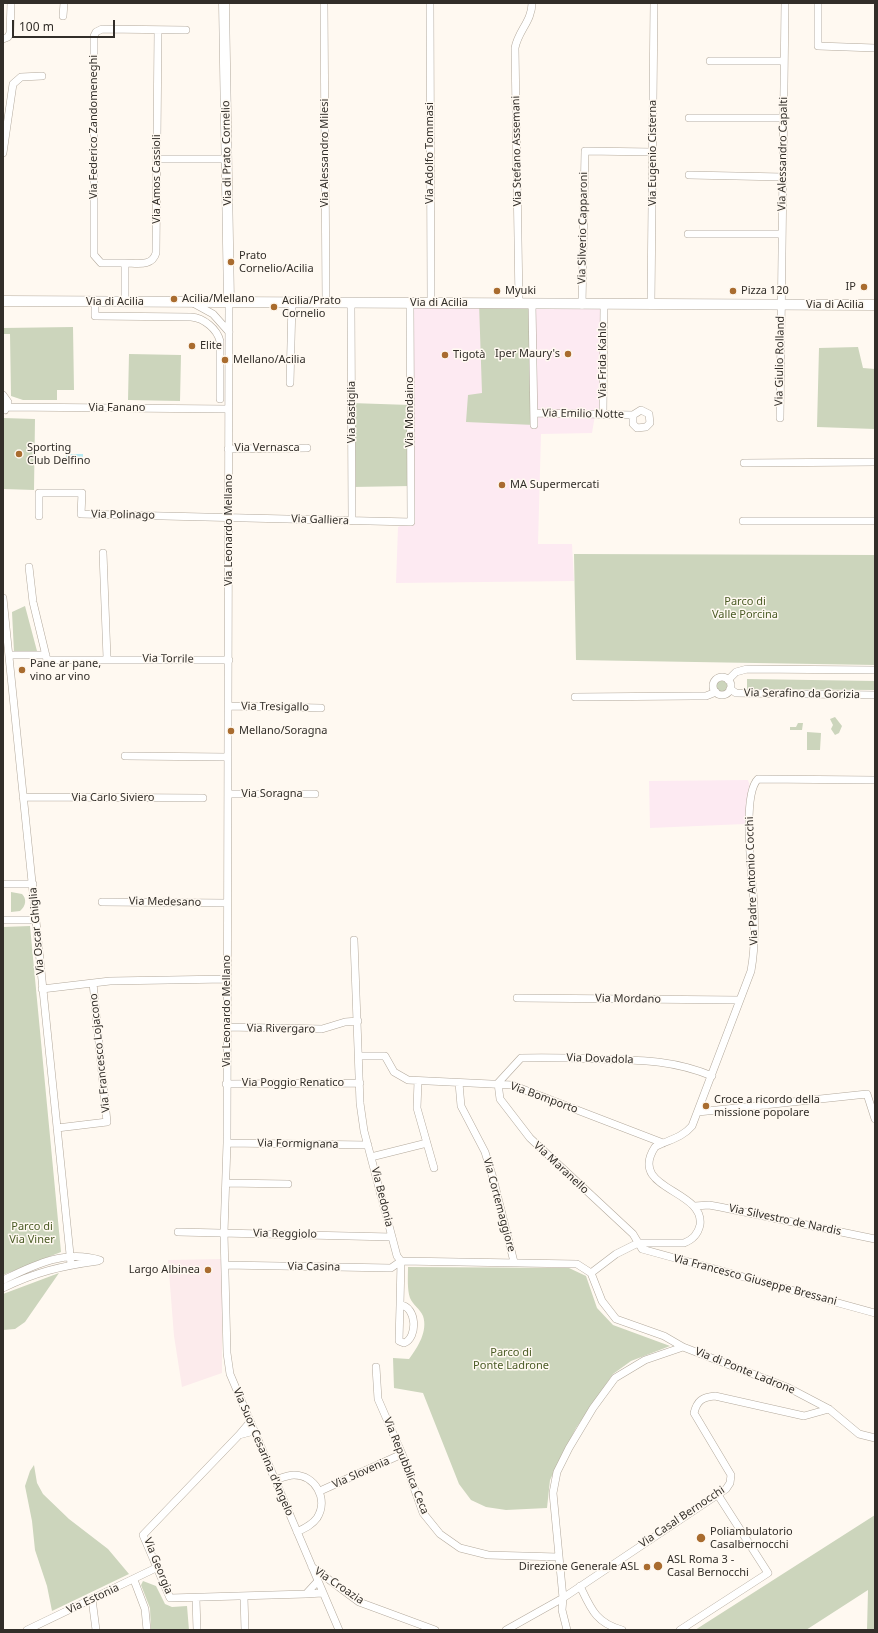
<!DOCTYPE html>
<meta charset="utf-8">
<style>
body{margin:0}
#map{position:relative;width:878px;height:1633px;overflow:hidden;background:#fff9f1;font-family:"Noto Sans",sans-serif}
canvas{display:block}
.frame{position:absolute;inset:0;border:4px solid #322e29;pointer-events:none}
.scale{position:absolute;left:12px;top:20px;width:103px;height:18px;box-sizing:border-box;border:2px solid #322e29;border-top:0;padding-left:5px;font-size:12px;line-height:14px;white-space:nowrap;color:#322e29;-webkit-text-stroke:3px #fff9f1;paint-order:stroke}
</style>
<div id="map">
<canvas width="878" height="1633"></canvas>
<div class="frame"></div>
<div class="scale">100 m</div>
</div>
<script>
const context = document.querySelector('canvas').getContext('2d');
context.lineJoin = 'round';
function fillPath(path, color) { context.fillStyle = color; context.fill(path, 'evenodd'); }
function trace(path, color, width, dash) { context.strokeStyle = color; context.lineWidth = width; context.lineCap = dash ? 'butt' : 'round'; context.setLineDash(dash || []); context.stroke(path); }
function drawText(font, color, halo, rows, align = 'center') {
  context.font = font + ' "Noto Sans",sans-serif'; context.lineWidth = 3; context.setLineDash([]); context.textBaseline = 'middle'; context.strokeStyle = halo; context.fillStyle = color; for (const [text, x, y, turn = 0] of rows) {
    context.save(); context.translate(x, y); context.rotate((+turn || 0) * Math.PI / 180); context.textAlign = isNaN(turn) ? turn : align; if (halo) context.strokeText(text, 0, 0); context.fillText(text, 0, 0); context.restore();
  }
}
fillPath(new Path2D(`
 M 410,303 L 604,305 L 603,415 L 595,415 L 592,433 L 541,434 L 538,544 L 572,544 L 574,581 L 396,583 L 398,527 L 411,521 Z
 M 748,780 L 750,786 L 745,824 L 650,828 L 649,781 Z`), '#fdeaf2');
fillPath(new Path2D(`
 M 222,1259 L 222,1373 L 182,1387 L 174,1336 L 168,1260 Z`), '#fcebec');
fillPath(new Path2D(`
 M 531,302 L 534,425 L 466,422 L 468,395 L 482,393 L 479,303 Z
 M 73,327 L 74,390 L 57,390 L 57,400 L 23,400 L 11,396 L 10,334 L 3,334 L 3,328 Z
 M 858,347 L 863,368 L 875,369 L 875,429 L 817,427 L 819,348 Z
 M 129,354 L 181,355 L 180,401 L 128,400 Z
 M 351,403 L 410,405 L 411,486 L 352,487 Z
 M 3,418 L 35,419 L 34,490 L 3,489 Z
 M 574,554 L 875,555 L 875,665 L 576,660 Z
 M 25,606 L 37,651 L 14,652 L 12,612 Z
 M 747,679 L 875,681 L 875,690 L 747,689 Z
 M716.5 686a5.5 5.5 0 1 1 11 0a5.5 5.5 0 1 1-11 0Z
 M 835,717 L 842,726 L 839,733 L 835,735 L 831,729 L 833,725 L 830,719 Z
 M 798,723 L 803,723 L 802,730 L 790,730 L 790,727 L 796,727 Z
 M 807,732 L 821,733 L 820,750 L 807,750 Z
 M 11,892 L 22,894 C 27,899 26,906 20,911 L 11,912 Z
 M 30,926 L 61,1252 L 3,1275 L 3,927 Z
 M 408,1267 L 569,1268 L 586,1276 L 597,1308 L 613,1325 L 670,1346 L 631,1361 L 613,1374 L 576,1428 L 550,1480 L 547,1508 L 506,1510 L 486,1507 L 471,1500 L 459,1484 L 423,1393 L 394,1388 L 393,1358 L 409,1359 C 418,1347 428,1331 423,1316 C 420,1309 413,1305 410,1298 C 407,1289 408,1277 408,1267 Z
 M 59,1273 L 25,1322 L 15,1329 L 3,1330 L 3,1294 Z
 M 34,1465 L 37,1483 L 43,1494 L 69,1519 L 108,1549 L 129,1574 L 52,1611 L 47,1586 L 35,1550 L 32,1521 L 25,1486 L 30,1471 Z
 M 875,1515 L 875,1630 L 867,1630 L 868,1590 L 806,1630 L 695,1630 Z
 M 143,1581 L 156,1586 L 165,1604 L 172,1607 L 187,1606 L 189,1630 L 151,1630 L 150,1608 L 141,1585 Z`), '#ccd5bc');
fillPath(new Path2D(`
 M 66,454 L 83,454 L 83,457 L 80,457 L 80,463 L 66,463 Z`), '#baecf4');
const street = new Path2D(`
 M 324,3 L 326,303
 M 430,3 L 431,303
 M 818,3 L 818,46 L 875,48
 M 63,16 L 64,3
 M 3,39 L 8,37 L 10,33 L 11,3
 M 710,61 L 784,61
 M 689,118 L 784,118
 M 3,153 L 13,84 L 21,77 L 42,76
 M 157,159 L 227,159
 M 689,175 L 783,177
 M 688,234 L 782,234
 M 125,263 L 101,263 L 94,255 L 94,36 L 96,32 L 102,29 L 186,30
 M 95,302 L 95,316 L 191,317 C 204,318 217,329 220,341 L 220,399
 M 125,302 L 125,263 C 137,263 152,267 156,253 L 158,30
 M 229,302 L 227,1143 L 224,1233 L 227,1353 L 230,1374 L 339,1630
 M 193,303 L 213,314 L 229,332
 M 351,303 L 352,521
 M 519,303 L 515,48 C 518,31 532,21 532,3
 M 532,303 L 534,425
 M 651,303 L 654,3
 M 582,305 L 585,151 L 653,152
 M 290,383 L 292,302
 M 3,395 L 8,402 L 5,410
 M 6,407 L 228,409
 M 534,413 L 633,415 L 641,410 L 649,414 L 650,423 L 646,427 L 637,428 L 633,424 L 633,415
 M 603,415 L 604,305
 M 780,418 L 785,3
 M 228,449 L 307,448
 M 744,463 L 875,462
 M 39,516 L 39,493 L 82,493 L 81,514 L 411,522 L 410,303
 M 743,521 L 875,521
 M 103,553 L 107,658
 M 29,567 L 33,602 L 47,660 L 229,660
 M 3,598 L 71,1264
 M 9,655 L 46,655
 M713 686a9 9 0 1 1 18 0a9 9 0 1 1-18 0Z
 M 728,680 L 736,672 L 747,669 L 875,670
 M 730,689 L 736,693 L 875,695
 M 575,697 L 693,696 L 706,696 L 716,692
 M 228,706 L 321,708
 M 125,756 L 228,757
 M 228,794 L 315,794
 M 23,797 L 203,798
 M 3,884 L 33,884
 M 102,902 L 227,903
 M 3,920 L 36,920
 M 354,940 L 360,1103 L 364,1131 L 392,1237 L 397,1256 L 401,1261 L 577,1264 L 591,1273
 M 42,989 L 110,981 L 227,979
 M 517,998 L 740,1000
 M 227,1027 L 322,1029 L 345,1022 L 358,1021
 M 359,1056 L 385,1056 L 394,1072 L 408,1080 L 512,1085 L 663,1143
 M 712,1076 C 674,1060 640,1060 600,1059 C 574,1058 547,1057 521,1058 L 498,1083 L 500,1099 L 530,1138 L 633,1234 L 642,1249 L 875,1313
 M 418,1081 L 417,1108 L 434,1168
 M 459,1083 L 461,1106 L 485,1152 L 493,1178 L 514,1262
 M 226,1084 L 360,1083
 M 698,1112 L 867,1094 L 875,1119
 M 57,1128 L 107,1122 L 93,983
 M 227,1143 L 368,1145
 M 371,1157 L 427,1143
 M 226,1183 L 288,1184
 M 695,1206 L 709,1205 L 720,1207 L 875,1239
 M 178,1232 L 392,1237
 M 225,1265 L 391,1268 L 401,1261
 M 3,1280 C 34,1265 65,1249 100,1260
 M 3,1288 C 36,1272 61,1266 98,1261
 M 400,1305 C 417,1306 418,1338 404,1343 L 399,1341 Z
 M 400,1305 L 401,1261
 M 683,1347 L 664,1336 L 616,1319 L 602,1301 L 591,1273 L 616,1254 L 638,1243 L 684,1243 C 692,1240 698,1234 700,1225 C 705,1189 627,1190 655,1147 C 668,1140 682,1138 692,1126 L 751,971 C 755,949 755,928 754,906 C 753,882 741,795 758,779 L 875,780
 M 376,1367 L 378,1399 L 402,1454 L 423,1513 L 440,1534 L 460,1548 L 488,1555 L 558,1557
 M 250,1422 L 239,1435 L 254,1431
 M 239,1435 L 143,1535 L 170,1598 L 306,1594
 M 275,1480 C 281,1478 288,1475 294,1475 C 315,1475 329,1499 317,1518 C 312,1525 305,1528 297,1532
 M 320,1491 L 402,1454
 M 312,1567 L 359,1602 L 435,1630
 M 134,1580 L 145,1609 L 147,1630
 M 317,1582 L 306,1594 L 322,1593
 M 580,1586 C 591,1609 596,1623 622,1630
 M 244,1597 L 245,1630
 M 92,1599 L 96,1630
 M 196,1599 L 197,1630
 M 27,1630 L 158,1567
 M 506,1630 L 563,1598 L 726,1489 L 730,1483 L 731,1475 L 694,1413 C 697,1401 702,1397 715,1396 L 804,1416 L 829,1409
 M 567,1630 L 562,1610 L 563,1598 L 553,1493 L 557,1472 L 569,1448 L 593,1408 L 615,1378 L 645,1360 L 683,1347 L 789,1388 L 829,1409 L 859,1434 L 875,1438
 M 680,1630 L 768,1573 L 718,1495`);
const secondary = new Path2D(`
 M 224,3 L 229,302
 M 3,301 L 875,305`);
trace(street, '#b3a99c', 8);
trace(secondary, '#b3a99c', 11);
trace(street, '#fff', 7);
trace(secondary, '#fff', 10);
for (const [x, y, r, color] of [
 [231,262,4,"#a96c2f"],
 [864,287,4,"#a96c2f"],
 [497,291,4,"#a96c2f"],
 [733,291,4,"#a96c2f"],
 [174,299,4,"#a96c2f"],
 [274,307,4,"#a96c2f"],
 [192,346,4,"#a96c2f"],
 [568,354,4,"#a96c2f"],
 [445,355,4,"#a96c2f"],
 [225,360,4,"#a96c2f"],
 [19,454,4,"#a96c2f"],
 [502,485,4,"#a96c2f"],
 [22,670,4,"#a96c2f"],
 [231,731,4,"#a96c2f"],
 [706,1106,4,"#a96c2f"],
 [208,1270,4,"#a96c2f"],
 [701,1538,5,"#a96c2f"],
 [658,1566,5,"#a96c2f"],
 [647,1567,4,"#a96c2f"]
]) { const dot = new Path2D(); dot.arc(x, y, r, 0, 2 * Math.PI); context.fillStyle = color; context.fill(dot); trace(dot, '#fff9f1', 1.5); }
drawText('11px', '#322e29', '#fff9f1', [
 ["Via Federico Zandomeneghi",94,127,-90],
 ["Via Stefano Assemani",517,151,-91],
 ["Via di Prato Cornelio",227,153,-91],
 ["Via Alessandro Milesi",325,153,-90],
 ["Via Adolfo Tommasi",430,153,-90],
 ["Via Eugenio Cisterna",653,153,-90],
 ["Via Alessandro Capalti",783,154,-89],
 ["Via Amos Cassioli",157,179,-90],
 ["Via Silverio Capparoni",583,228,-89],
 ["Via di Acilia",115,302],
 ["Via di Acilia",439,303],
 ["Via di Acilia",835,305],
 ["Via Frida Kahlo",603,360,-90],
 ["Via Giulio Rolland",780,361,-89],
 ["Via Fanano",117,408],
 ["Via Bastiglia",352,412,-90],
 ["Via Mondaino",410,412,-90],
 ["Via Emilio Notte",583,414,1],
 ["Via Vernasca",267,448],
 ["Via Polinago",123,515,1],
 ["Via Galliera",320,520,2],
 ["Via Leonardo Mellano",229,530,-90],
 ["Via Torrile",168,659,1],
 ["Via Serafino da Gorizia",802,694,1],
 ["Via Tresigallo",275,707,1],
 ["Via Soragna",272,794],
 ["Via Carlo Siviero",113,798],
 ["Via Padre Antonio Cocchi",752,881,-92],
 ["Via Medesano",165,902,1],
 ["Via Oscar Ghiglia",37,931,-95],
 ["Via Mordano",628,999,1],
 ["Via Leonardo Mellano",227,1011,-90],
 ["Via Rivergaro",281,1029,1],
 ["Via Francesco Lojacono",100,1053,-96],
 ["Via Dovadola",600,1059,2],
 ["Via Poggio Renatico",293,1083],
 ["Via Bomporto",544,1098,20],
 ["Via Formignana",298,1144,1],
 ["Via Maranello",561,1168,43],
 ["Via Bedonia",382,1197,76],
 ["Via Cortemaggiore",499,1205,75],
 ["Via Silvestro de Nardis",785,1220,12],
 ["Via Reggiolo",285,1234,1],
 ["Via Casina",314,1267,1],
 ["Via Francesco Giuseppe Bressani",755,1280,15],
 ["Via di Ponte Ladrone",745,1371,22],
 ["Via Suor Cesarina d'Angelo",263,1452,67],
 ["Via Repubblica Ceca",406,1466,68],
 ["Via Slovenia",361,1473,-24],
 ["Via Casal Bernocchi",682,1517,-34],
 ["Via Georgia",158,1566,68],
 ["Via Croazia",339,1586,34],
 ["Via Estonia",93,1599,-25]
]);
drawText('11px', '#322e29', '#fff9f1', [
 ["Prato",239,256],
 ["Cornelio/Acilia",239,269],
 ["IP",856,287,"right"],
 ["Myuki",505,291],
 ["Pizza 120",741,291],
 ["Acilia/Mellano",182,299],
 ["Acilia/Prato",282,301],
 ["Cornelio",282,314],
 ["Elite",200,346],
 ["Iper Maury's",560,354,"right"],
 ["Tigotà",453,355],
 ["Mellano/Acilia",233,360],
 ["Sporting",27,448],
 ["Club Delfino",27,461],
 ["MA Supermercati",510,485],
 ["Pane ar pane,",30,664],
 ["vino ar vino",30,677],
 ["Mellano/Soragna",239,731],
 ["Croce a ricordo della",714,1100],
 ["missione popolare",714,1113],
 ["Largo Albinea",200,1270,"right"],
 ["Poliambulatorio",710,1532],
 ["Casalbernocchi",710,1545],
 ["ASL Roma 3 -",667,1560],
 ["Casal Bernocchi",667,1573],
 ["Direzione Generale ASL",639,1567,"right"]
], 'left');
drawText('11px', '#4a5b25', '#fff9f1', [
 ["Parco di",745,602],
 ["Valle Porcina",745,615],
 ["Parco di",32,1227],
 ["Via Viner",32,1240],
 ["Parco di",511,1353],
 ["Ponte Ladrone",511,1366]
]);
</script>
